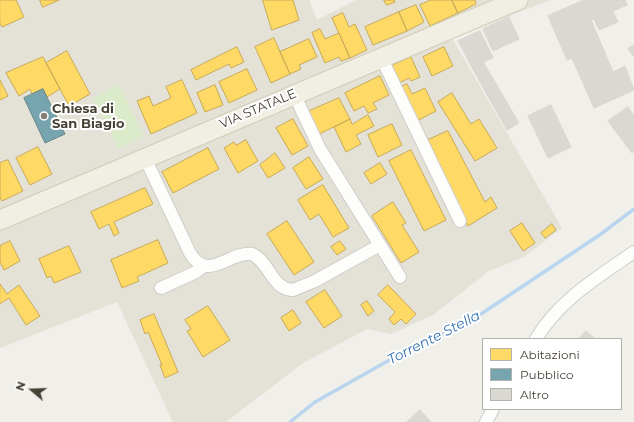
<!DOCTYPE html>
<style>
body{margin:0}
#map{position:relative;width:634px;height:422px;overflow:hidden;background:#f0efe9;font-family:Montserrat,sans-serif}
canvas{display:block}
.legend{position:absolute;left:482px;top:338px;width:140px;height:72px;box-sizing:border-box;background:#fff;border:1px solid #b5b3ae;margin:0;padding:5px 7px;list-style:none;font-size:12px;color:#464135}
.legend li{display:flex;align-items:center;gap:8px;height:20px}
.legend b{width:20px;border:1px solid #b5b3ae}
.north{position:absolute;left:12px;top:370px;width:40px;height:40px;-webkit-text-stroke:3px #fff;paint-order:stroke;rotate:289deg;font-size:11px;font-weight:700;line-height:16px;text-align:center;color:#464135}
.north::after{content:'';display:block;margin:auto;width:14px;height:18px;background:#464135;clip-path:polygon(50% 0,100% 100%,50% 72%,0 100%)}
</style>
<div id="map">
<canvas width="634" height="422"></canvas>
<ul class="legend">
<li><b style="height:11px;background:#ffd966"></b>Abitazioni</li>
<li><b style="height:11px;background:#76a5af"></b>Pubblico</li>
<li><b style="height:11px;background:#dad8d2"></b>Altro</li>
</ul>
<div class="north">N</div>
</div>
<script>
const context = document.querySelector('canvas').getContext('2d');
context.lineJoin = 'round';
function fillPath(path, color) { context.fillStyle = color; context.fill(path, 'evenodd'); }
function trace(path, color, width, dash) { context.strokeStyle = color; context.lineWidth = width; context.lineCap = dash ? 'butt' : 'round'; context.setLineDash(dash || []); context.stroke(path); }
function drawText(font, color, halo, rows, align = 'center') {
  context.font = font + ' Montserrat,sans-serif'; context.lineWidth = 4; context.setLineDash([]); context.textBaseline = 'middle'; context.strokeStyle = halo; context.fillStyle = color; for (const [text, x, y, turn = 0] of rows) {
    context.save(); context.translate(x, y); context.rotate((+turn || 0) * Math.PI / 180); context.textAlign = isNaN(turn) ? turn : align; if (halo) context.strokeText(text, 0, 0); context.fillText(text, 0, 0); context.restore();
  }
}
fillPath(new Path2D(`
 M 0,0 L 309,0 L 317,20 L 356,0 L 551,0 L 452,38 L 562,228 L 524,257 L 489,271 L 433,315 L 391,334 L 367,329 L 303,363 L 226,422 L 173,422 L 117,302 L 0,348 Z`), '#e4e1d6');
fillPath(new Path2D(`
 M 119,85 L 144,136 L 118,148 L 93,98 Z`), '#dbebc9');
const homes = new Path2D(`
 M 0,0 L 16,0 L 24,17 L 2,27 L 0,23 Z
 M 40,0 L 59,0 L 43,7 Z
 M 263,0 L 293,0 L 299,20 L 272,30 Z
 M 384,0 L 394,0 L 395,2 L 387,5 Z
 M 431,0 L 452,0 L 458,13 L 430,26 L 420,5 Z
 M 452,0 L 475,0 L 476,4 L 458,13 Z
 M 416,5 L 424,22 L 407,31 L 399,12 Z
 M 399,12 L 407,31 L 373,45 L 365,27 Z
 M 343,13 L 349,27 L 355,24 L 367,50 L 350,58 L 332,18 Z
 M 320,29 L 325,39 L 339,33 L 350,58 L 341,61 L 339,57 L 325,63 L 312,33 Z
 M 274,38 L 290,74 L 271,83 L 255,47 Z
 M 309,39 L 317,57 L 299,65 L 301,69 L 290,74 L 280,52 Z
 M 237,47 L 244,62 L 231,68 L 229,64 L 196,80 L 191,70 Z
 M 444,47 L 453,66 L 432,76 L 423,57 Z
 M 67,51 L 90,94 L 69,106 L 46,63 Z
 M 43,57 L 60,89 L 47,97 L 43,89 L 32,94 L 30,89 L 19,96 L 6,73 Z
 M 411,57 L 420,77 L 411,81 L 409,78 L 397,84 L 389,67 Z
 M 247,69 L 257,90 L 229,103 L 219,82 Z
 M 380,76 L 389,95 L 373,103 L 377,109 L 368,113 L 364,106 L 354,111 L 345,93 Z
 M 0,80 L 8,96 L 0,100 Z
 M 182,80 L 197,113 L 151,134 L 137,101 L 149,96 L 153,106 L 171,98 L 166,87 Z
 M 407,84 L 412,94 L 425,88 L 436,111 L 415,122 L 399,88 Z
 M 215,85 L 223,105 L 205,112 L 197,93 Z
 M 452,93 L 471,124 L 479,119 L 497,148 L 475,161 L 438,102 Z
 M 339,98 L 350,119 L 315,136 L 305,113 Z
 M 368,115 L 374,126 L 356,135 L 361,144 L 346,152 L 334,127 L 350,119 L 352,124 Z
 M 293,119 L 308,146 L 292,155 L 276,128 Z
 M 392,124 L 402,145 L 378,157 L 368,135 Z
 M 448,131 L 485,202 L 491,197 L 497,208 L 468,226 L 460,212 L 428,140 Z
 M 246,140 L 258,161 L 238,173 L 224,148 L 234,142 L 236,145 Z
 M 38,147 L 52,174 L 30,185 L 16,158 Z
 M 208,148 L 219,169 L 173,193 L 162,172 Z
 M 411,150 L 446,220 L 424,231 L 389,161 Z
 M 275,153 L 285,168 L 268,178 L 260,165 Z
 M 309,157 L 323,179 L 306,189 L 293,168 Z
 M 8,160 L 23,191 L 2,201 L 0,198 L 0,163 Z
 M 380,163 L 387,174 L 371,184 L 364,173 Z
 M 323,185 L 349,228 L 333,237 L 319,214 L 310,220 L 298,200 Z
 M 145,188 L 153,204 L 114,222 L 119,233 L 114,236 L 109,224 L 99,229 L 91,212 Z
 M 393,202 L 406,223 L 402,225 L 419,252 L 401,263 L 372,216 Z
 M 287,221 L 314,262 L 294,275 L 267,234 Z
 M 522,223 L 535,243 L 523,251 L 510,231 Z
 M 552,224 L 556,230 L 545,238 L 541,233 Z
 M 158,240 L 168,263 L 137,277 L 139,281 L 122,288 L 111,260 Z
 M 10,241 L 20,261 L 4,270 L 0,262 L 0,246 Z
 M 340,241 L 346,249 L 337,255 L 331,247 Z
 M 69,246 L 81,272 L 54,283 L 51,276 L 47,278 L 39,259 Z
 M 0,284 L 7,294 L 19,285 L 40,316 L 26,325 L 9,298 L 0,304 Z
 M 388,285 L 416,314 L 406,324 L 401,319 L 394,325 L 389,319 L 395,312 L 378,295 Z
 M 325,290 L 342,316 L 324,328 L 306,302 Z
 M 367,301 L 374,311 L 368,316 L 361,305 Z
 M 208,306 L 230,340 L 203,357 L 187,331 L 191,329 L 185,320 Z
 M 293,310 L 301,323 L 289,331 L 281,318 Z
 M 154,314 L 178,372 L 165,378 L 160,365 L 162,365 L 148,332 L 145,334 L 140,320 Z`);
fillPath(homes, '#ffd966');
trace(homes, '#c8ab57', 1);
const public = new Path2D(`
 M 43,89 L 65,134 L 45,143 L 24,98 Z`);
fillPath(public, '#76a5af');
trace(public, '#68878a', 1);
trace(new Path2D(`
 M 290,422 L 315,402 L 402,353 L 472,320 L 601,234 L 634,209`), '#b9d5ee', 3.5);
const building = new Path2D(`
 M 584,0 L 625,0 L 627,5 L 613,11 L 618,22 L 599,30 L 594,19 L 591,20 L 613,72 L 625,66 L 634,90 L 594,108 L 572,58 L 567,60 L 548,16 Z
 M 509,17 L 519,39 L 493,51 L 483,29 Z
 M 480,31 L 493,58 L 483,62 L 488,70 L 476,75 L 458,41 Z
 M 634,45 L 634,57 L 628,49 Z
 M 488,70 L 519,123 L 507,130 L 476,75 Z
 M 551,105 L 571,147 L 548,158 L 528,116 Z
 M 628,107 L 634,116 L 634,151 L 632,153 L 608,121 Z
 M 586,331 L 595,339 L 579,339 Z
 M 420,410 L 431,422 L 407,422 Z`);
fillPath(building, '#dad8d2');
trace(building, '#d8d6cf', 1);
const street = new Path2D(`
 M 381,57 L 460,221
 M 294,94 L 320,149 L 400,277
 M 145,158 L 190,253 C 208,283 229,251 252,254 C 270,262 271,289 293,290 L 315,281 L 380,245
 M 161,288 L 196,272 L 204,266
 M 536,339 C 558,301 598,277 634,252
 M 486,422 L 493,409`);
const primary = new Path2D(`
 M 0,220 L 518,0`);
trace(street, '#cecdc7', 14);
trace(primary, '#d2cdb7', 21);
trace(street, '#fdfdfc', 12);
trace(primary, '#f1eee3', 19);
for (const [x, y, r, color] of [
 [44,116,4,"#827e74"]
]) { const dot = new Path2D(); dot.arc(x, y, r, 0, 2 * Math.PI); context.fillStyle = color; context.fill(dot); trace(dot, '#fff', 1.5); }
drawText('bold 13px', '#464135', '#fff', [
 ["Chiesa di",52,109],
 ["San Biagio",52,124]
], 'left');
drawText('13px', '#464135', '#fff', [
 ["VIA STATALE",258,109,-23]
]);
drawText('italic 14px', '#2e6fb2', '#fff', [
 ["Torrente Stella",434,338,-27]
]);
</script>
